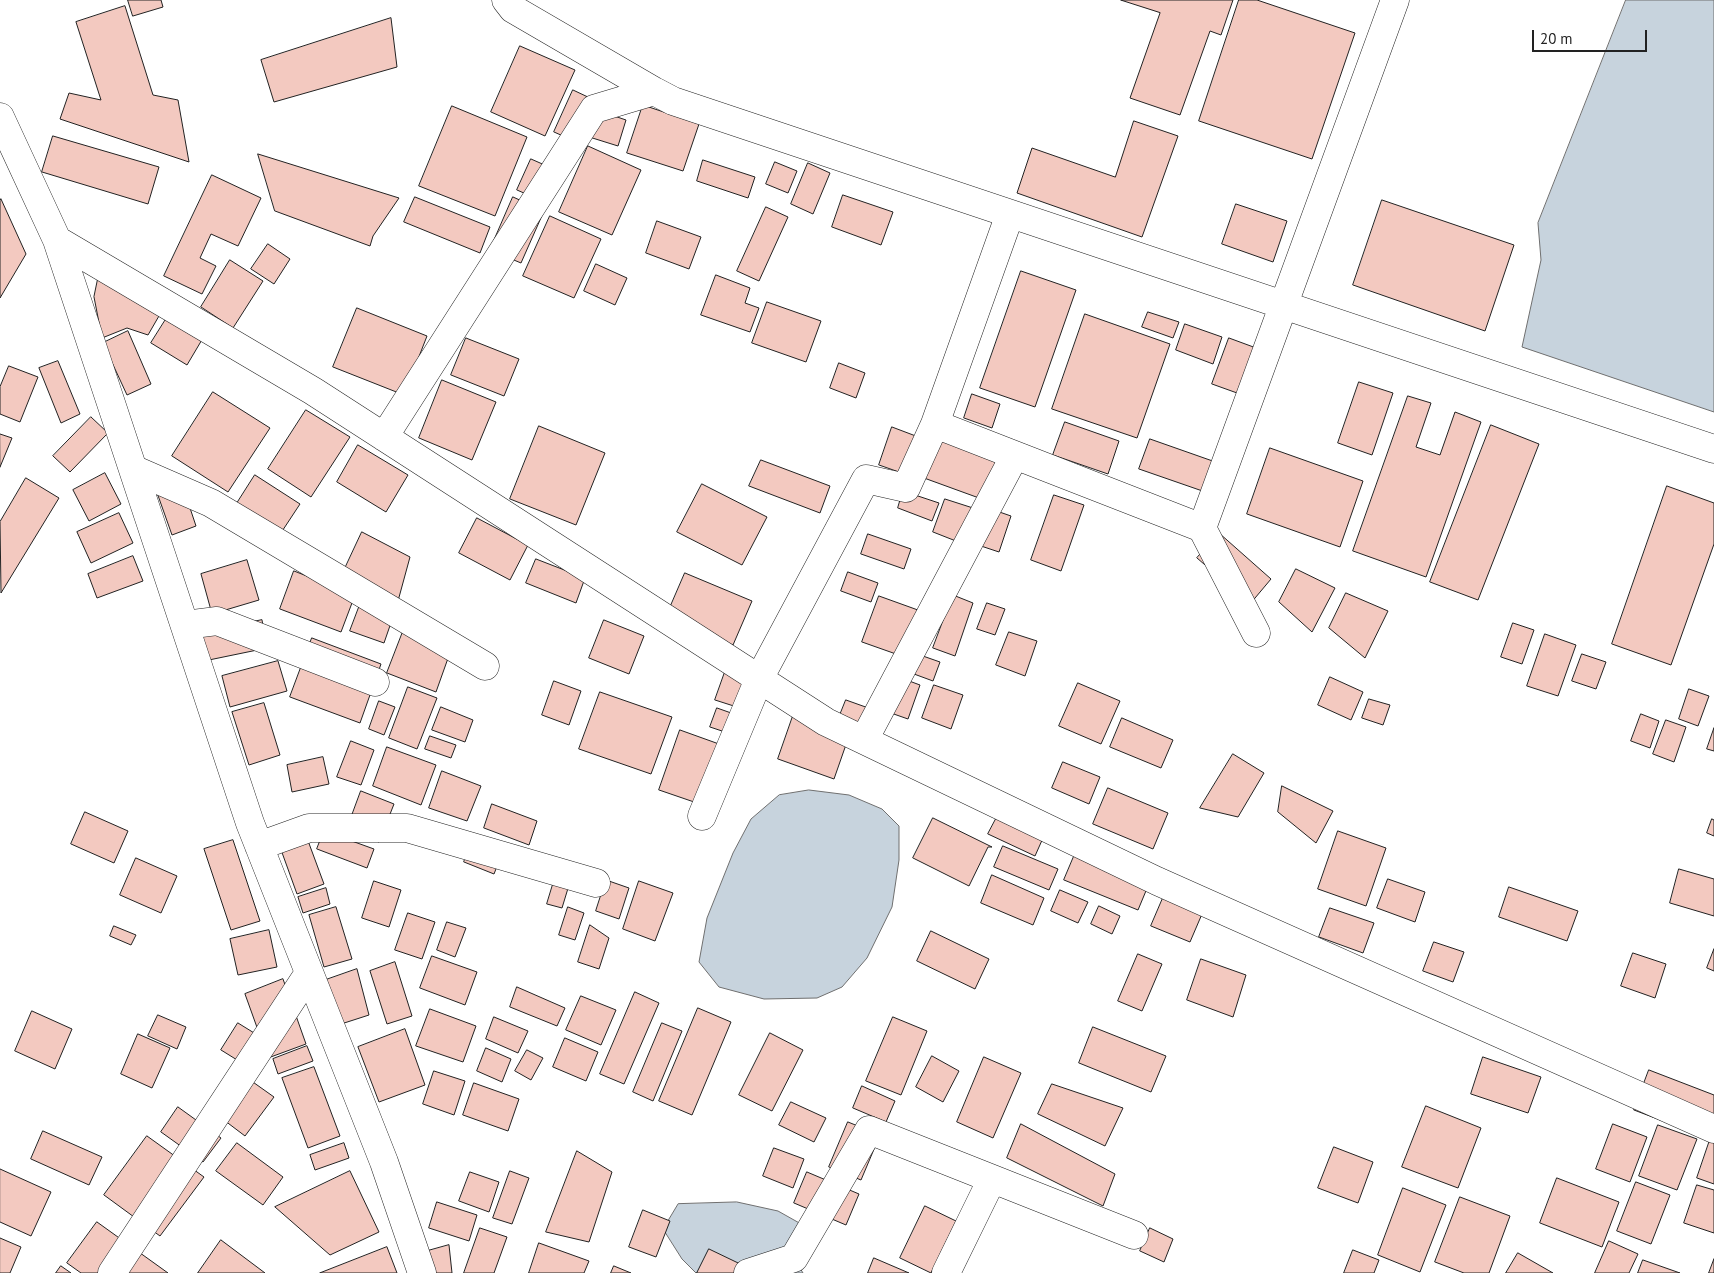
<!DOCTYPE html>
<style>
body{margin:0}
#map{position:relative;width:1714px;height:1273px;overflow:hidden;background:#fff;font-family:"PT Sans",sans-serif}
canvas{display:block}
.scale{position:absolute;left:1532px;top:30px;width:115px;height:22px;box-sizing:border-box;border:2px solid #222;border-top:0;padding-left:6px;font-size:15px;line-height:18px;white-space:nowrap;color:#222;-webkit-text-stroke:4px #fff;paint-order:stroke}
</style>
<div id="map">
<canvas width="1714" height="1273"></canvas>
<div class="scale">20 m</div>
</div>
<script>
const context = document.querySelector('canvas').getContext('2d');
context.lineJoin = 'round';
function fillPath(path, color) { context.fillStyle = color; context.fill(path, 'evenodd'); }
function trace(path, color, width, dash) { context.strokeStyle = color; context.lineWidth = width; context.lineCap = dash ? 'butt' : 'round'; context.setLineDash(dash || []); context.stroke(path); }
const water = new Path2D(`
 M 1626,0 L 1714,0 L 1714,412 L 1522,347 L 1541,260 L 1538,223 Z
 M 809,790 L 849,795 L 882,809 L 899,826 L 899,860 L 892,907 L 867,958 L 842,987 L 817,998 L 764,999 L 719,987 L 699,962 L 707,918 L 733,853 L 751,819 L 779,795 Z
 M 737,1202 L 778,1211 L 810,1229 L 794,1258 L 803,1273 L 696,1273 L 682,1259 L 663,1229 L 678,1204 Z`);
fillPath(water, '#c7d3dd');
trace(water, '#6f6f6f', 1);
const building = new Path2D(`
 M 128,0 L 161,0 L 163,7 L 133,16 Z
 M 1121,0 L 1233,0 L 1221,35 L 1210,31 L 1180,115 L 1130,98 L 1160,13 Z
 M 1239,0 L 1257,0 L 1355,33 L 1312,159 L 1199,121 Z
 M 125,6 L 153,95 L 178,100 L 189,162 L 60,119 L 69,93 L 101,100 L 76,22 Z
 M 391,18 L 397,67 L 274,102 L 261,60 Z
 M 520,46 L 575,70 L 545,136 L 491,112 Z
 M 573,90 L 590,98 L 572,140 L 554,132 Z
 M 643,105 L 699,124 L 683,171 L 627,153 Z
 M 452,106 L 527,137 L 495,216 L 419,186 Z
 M 594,109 L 626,120 L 618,146 L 586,136 Z
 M 1134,121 L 1178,136 L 1142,237 L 1017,193 L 1032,148 L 1115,177 Z
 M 53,136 L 159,167 L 148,204 L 42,172 Z
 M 588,146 L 641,170 L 612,235 L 559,212 Z
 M 258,154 L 399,198 L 373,236 L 370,246 L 275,211 Z
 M 531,159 L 556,170 L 542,201 L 517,190 Z
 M 703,160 L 755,177 L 748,198 L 697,181 Z
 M 775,162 L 797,171 L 788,193 L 766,184 Z
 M 808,163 L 830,173 L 813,214 L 791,204 Z
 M 212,175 L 261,198 L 238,246 L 211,234 L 200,258 L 216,266 L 202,294 L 164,276 Z
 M 843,195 L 893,212 L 881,245 L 832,227 Z
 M 415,197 L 490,227 L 480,253 L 404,222 Z
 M 513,197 L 544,211 L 521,263 L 490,250 Z
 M 1,199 L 26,254 L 0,298 L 0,201 Z
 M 1382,200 L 1514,245 L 1485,331 L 1353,285 Z
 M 1236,204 L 1287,221 L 1273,262 L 1222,244 Z
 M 766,207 L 788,217 L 759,281 L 737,271 Z
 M 550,216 L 601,239 L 574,298 L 523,276 Z
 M 657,221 L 701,237 L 689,269 L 646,253 Z
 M 268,244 L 290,259 L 274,284 L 251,269 Z
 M 230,260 L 263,281 L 233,328 L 201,307 Z
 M 596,264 L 627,278 L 615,305 L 584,291 Z
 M 1021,271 L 1076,290 L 1035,407 L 980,388 Z
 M 99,274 L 163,309 L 148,335 L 127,328 L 102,338 L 94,297 Z
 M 716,275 L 750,288 L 745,303 L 759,308 L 750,332 L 701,315 Z
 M 767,302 L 821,321 L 806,362 L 752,343 Z
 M 357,308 L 427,336 L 404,395 L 333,367 Z
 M 1148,312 L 1179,322 L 1173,338 L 1142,327 Z
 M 1085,314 L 1170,344 L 1137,438 L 1052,409 Z
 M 168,316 L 203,338 L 187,365 L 151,343 Z
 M 1185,324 L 1222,337 L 1213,364 L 1176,350 Z
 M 128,331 L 151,384 L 127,395 L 103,343 Z
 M 466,338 L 519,359 L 504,396 L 451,375 Z
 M 1229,338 L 1267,352 L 1251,398 L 1212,384 Z
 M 58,361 L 80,414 L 61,423 L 39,368 Z
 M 839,363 L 865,373 L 856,398 L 830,388 Z
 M 9,366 L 38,377 L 20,422 L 0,414 L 0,387 Z
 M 442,380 L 496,402 L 472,460 L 419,438 Z
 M 1359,382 L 1393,393 L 1372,455 L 1338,443 Z
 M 213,392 L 270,428 L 228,492 L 172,456 Z
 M 972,394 L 1000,404 L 992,428 L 964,418 Z
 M 1408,396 L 1431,403 L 1416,447 L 1440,455 L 1455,412 L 1481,422 L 1426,577 L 1353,551 Z
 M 306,410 L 350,437 L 311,497 L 268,469 Z
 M 91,417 L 108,433 L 70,472 L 53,456 Z
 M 1065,422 L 1119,441 L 1108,474 L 1053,455 Z
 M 1491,425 L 1539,444 L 1478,600 L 1430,582 Z
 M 539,426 L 605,453 L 576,525 L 510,499 Z
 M 892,427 L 929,441 L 916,478 L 879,465 Z
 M 0,434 L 12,438 L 0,467 Z
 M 938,436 L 1005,459 L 990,502 L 924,478 Z
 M 1150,439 L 1224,465 L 1214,495 L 1139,469 Z
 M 358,445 L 408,475 L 386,512 L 337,482 Z
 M 1270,448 L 1363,481 L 1340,547 L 1247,514 Z
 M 761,460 L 830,486 L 820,513 L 749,486 Z
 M 105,473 L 121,504 L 89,521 L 73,490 Z
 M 255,475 L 300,504 L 271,548 L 227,519 Z
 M 26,478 L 59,498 L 1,593 L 0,522 Z
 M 180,478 L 196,526 L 172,535 L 155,487 Z
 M 702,484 L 767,517 L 742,565 L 677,532 Z
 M 1667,486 L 1714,503 L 1714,544 L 1671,665 L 1612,644 Z
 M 903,491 L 939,503 L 932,521 L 898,508 Z
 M 1054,495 L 1084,505 L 1061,571 L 1031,560 Z
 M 945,499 L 973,508 L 961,543 L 933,532 Z
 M 985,507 L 1011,516 L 999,552 L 972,543 Z
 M 119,513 L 133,543 L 91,563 L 77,532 Z
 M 477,518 L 528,545 L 510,580 L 459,553 Z
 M 362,532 L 410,557 L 398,601 L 341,577 Z
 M 1219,533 L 1271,579 L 1250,604 L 1197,558 Z
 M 868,534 L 911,549 L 904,569 L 861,554 Z
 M 133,556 L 143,581 L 97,598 L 88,574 Z
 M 536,559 L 585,578 L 576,603 L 526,583 Z
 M 247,560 L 259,600 L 212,614 L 201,574 Z
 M 1296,569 L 1335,588 L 1312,632 L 1279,602 Z
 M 294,571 L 355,595 L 341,632 L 280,609 Z
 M 848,572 L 878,583 L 871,602 L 841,591 Z
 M 685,573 L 752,601 L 733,645 L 666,617 Z
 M 1346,593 L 1388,611 L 1365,658 L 1329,628 Z
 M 953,595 L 973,603 L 955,656 L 933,648 Z
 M 879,596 L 929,614 L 913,660 L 862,642 Z
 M 361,602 L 394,614 L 384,643 L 350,631 Z
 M 987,603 L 1005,609 L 995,635 L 977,629 Z
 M 262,620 L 267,648 L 204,661 L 198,634 Z
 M 604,620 L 644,636 L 629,674 L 589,658 Z
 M 1513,623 L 1534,630 L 1522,664 L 1501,657 Z
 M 404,629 L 452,647 L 436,692 L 387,673 Z
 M 1009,632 L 1037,641 L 1025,676 L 996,665 Z
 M 1545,634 L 1576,645 L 1558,696 L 1527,686 Z
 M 312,638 L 381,664 L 360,723 L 290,697 Z
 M 1582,654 L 1606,662 L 1596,689 L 1572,681 Z
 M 920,655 L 940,662 L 933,681 L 914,674 Z
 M 278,661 L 287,691 L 230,707 L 222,676 Z
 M 725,672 L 750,681 L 740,708 L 715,700 Z
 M 1330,677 L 1363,692 L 1351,720 L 1318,705 Z
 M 901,678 L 920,685 L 908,719 L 888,712 Z
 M 554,681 L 581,691 L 569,725 L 542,715 Z
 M 1078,683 L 1120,701 L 1101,744 L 1059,726 Z
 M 934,685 L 963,695 L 951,729 L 922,718 Z
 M 408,687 L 437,698 L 417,749 L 389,738 Z
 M 1689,689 L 1709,696 L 1698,726 L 1679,719 Z
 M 600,692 L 672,717 L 651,774 L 579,749 Z
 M 1369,699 L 1390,705 L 1383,725 L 1362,718 Z
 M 846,700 L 874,710 L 867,730 L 838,720 Z
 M 379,701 L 395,707 L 384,735 L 369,729 Z
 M 264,703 L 280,755 L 249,765 L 232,712 Z
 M 441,707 L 473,720 L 465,742 L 432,730 Z
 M 717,708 L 734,714 L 728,733 L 710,727 Z
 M 1641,714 L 1659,721 L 1650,748 L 1631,741 Z
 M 793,716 L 849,736 L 834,779 L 778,759 Z
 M 1122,718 L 1173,740 L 1161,768 L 1110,747 Z
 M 1666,720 L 1686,727 L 1674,762 L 1653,754 Z
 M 1714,728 L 1714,751 L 1707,749 Z
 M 680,730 L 719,744 L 697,803 L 659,790 Z
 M 430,736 L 456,745 L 451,758 L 425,749 Z
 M 351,741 L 374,750 L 361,785 L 337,777 Z
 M 387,747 L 436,765 L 421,805 L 373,786 Z
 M 1233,754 L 1264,773 L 1238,817 L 1200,808 Z
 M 323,757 L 329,784 L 292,792 L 287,765 Z
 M 1063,762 L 1100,777 L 1089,804 L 1052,788 Z
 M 442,771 L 481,786 L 467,821 L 429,808 Z
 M 1282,786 L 1333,811 L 1316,843 L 1278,812 Z
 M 1108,788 L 1168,813 L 1153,849 L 1093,824 Z
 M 361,791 L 394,804 L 379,842 L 347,829 Z
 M 492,804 L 537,821 L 529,845 L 484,828 Z
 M 85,812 L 128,831 L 114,863 L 71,844 Z
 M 997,817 L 1043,838 L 1035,856 L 988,834 Z
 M 933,818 L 992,847 L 988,847 L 969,886 L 913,858 Z
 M 1712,819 L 1714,820 L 1714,836 L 1707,833 Z
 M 324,831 L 374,849 L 367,868 L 317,849 Z
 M 1338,831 L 1386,848 L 1366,906 L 1318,889 Z
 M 474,835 L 505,846 L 494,874 L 464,862 Z
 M 307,838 L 324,884 L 297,894 L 280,847 Z
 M 233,840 L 260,921 L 231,930 L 204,849 Z
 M 1003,846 L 1058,869 L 1049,890 L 994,867 Z
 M 1075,854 L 1148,886 L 1138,910 L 1064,880 Z
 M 136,858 L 177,876 L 161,913 L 120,895 Z
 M 1679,869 L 1714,879 L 1714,916 L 1670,903 Z
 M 992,875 L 1044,898 L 1033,925 L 981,903 Z
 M 1388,879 L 1425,892 L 1415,922 L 1377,908 Z
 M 606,880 L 629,888 L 619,919 L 596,911 Z
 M 374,881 L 401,890 L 389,927 L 362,918 Z
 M 554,881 L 569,885 L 562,908 L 547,904 Z
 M 639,881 L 673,893 L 655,941 L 623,929 Z
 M 1509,887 L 1578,911 L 1567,941 L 1499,917 Z
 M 326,888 L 330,904 L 303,913 L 298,897 Z
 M 1060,890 L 1088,902 L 1078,923 L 1051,911 Z
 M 1163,898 L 1202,914 L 1190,942 L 1151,926 Z
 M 1099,906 L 1120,916 L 1112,934 L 1091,924 Z
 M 336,907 L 352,959 L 324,967 L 309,915 Z
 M 568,907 L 584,913 L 575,940 L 559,935 Z
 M 1330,908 L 1374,923 L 1363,953 L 1319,937 Z
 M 408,913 L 435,922 L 422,959 L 395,950 Z
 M 447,922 L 466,928 L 455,957 L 437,950 Z
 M 590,925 L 609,938 L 599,969 L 578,962 Z
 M 114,926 L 136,935 L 131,945 L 110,936 Z
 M 269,930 L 277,967 L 238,975 L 230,939 Z
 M 931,931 L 989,959 L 975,989 L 917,961 Z
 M 1434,942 L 1464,952 L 1453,982 L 1423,971 Z
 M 1714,949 L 1714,971 L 1707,968 Z
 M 1633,953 L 1666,964 L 1655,998 L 1621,986 Z
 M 1138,954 L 1162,964 L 1142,1011 L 1118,1001 Z
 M 432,956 L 477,972 L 465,1005 L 420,988 Z
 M 1201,959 L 1246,975 L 1233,1017 L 1187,1000 Z
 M 395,962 L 412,1016 L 387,1024 L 370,971 Z
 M 357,969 L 369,1015 L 338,1025 L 320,982 Z
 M 283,979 L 306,1044 L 268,1058 L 245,994 Z
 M 517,987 L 565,1008 L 557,1026 L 510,1007 Z
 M 635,992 L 659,1003 L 624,1084 L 600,1074 Z
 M 581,996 L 616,1010 L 601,1045 L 566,1030 Z
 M 698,1008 L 731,1022 L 692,1115 L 659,1101 Z
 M 430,1009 L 476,1026 L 463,1062 L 416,1046 Z
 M 32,1011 L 72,1029 L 55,1069 L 15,1051 Z
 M 158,1015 L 186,1027 L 177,1049 L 148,1036 Z
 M 494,1017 L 528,1031 L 518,1053 L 486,1039 Z
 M 893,1017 L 927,1031 L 901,1095 L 866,1081 Z
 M 238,1023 L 259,1036 L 242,1063 L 221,1050 Z
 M 662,1023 L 682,1031 L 653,1101 L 633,1092 Z
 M 1093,1027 L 1166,1056 L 1151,1092 L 1079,1063 Z
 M 405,1029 L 425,1085 L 379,1102 L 358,1047 Z
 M 770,1033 L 803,1050 L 772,1111 L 739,1095 Z
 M 138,1034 L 170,1048 L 152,1088 L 121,1074 Z
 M 565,1038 L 598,1052 L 586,1081 L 553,1067 Z
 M 307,1046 L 313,1061 L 278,1074 L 273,1059 Z
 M 486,1048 L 511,1059 L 502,1082 L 477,1071 Z
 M 527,1050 L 543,1058 L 531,1080 L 515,1071 Z
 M 932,1056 L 959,1071 L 943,1102 L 916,1087 Z
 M 984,1057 L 1021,1073 L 993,1138 L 957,1122 Z
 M 1483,1057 L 1541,1077 L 1528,1113 L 1471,1094 Z
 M 314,1067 L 340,1136 L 308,1148 L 282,1078 Z
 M 1649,1070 L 1714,1095 L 1714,1114 L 1705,1137 L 1634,1110 Z
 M 434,1071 L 465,1081 L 454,1115 L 423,1104 Z
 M 243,1075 L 274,1097 L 245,1136 L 216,1114 Z
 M 474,1083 L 519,1099 L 508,1131 L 463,1115 Z
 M 1052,1084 L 1123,1108 L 1105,1146 L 1038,1114 Z
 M 862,1086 L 895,1101 L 886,1122 L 853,1108 Z
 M 791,1102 L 826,1118 L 814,1142 L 779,1125 Z
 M 1426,1106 L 1481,1128 L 1458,1188 L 1402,1167 Z
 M 178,1107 L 221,1138 L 203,1162 L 161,1132 Z
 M 848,1122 L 880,1135 L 861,1180 L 829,1167 Z
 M 1021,1124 L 1115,1174 L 1103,1206 L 1007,1158 Z
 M 1613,1124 L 1647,1137 L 1630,1182 L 1596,1169 Z
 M 1658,1125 L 1697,1139 L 1677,1190 L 1639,1176 Z
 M 43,1131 L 102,1157 L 89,1185 L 31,1159 Z
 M 1712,1134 L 1714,1135 L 1714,1184 L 1697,1178 Z
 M 147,1136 L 204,1177 L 160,1236 L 104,1195 Z
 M 237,1143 L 283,1177 L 263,1205 L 216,1171 Z
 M 344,1143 L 349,1158 L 315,1170 L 310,1155 Z
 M 1334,1147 L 1373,1162 L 1358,1203 L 1318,1188 Z
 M 774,1148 L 804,1159 L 793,1188 L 763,1176 Z
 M 577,1151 L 612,1172 L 589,1242 L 546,1232 Z
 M 0,1169 L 51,1192 L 31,1236 L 0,1222 Z
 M 350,1171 L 379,1232 L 330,1255 L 275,1207 Z
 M 510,1171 L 529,1178 L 512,1224 L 493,1218 Z
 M 470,1172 L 499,1182 L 489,1212 L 459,1201 Z
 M 807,1172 L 859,1194 L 846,1225 L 794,1203 Z
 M 1557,1178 L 1619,1202 L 1602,1247 L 1540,1223 Z
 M 1636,1182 L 1670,1195 L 1651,1244 L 1617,1231 Z
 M 1697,1185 L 1714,1190 L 1714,1233 L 1684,1223 Z
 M 1403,1188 L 1446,1205 L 1420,1272 L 1378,1255 Z
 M 1460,1197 L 1510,1216 L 1489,1273 L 1464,1273 L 1435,1262 Z
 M 437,1202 L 477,1215 L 469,1241 L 429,1228 Z
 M 925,1206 L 956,1221 L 931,1273 L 900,1258 Z
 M 643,1210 L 670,1221 L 656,1257 L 629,1247 Z
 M 97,1222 L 168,1273 L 81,1273 L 67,1263 Z
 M 480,1228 L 507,1237 L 494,1273 L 464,1273 Z
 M 1150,1228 L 1173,1239 L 1164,1262 L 1140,1251 Z
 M 0,1238 L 21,1247 L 10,1273 L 0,1273 Z
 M 221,1240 L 265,1273 L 198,1273 Z
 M 1609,1241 L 1638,1254 L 1629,1273 L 1595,1273 Z
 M 539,1243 L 589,1261 L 584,1273 L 529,1273 Z
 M 449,1245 L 452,1273 L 429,1273 L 424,1252 Z
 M 387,1247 L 397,1273 L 320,1273 Z
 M 709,1249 L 759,1273 L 697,1273 Z
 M 1353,1250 L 1379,1260 L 1374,1273 L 1344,1273 Z
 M 1518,1253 L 1553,1273 L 1506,1273 Z
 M 874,1258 L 909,1273 L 868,1273 Z
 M 1714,1259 L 1714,1273 L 1709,1273 Z
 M 1643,1260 L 1680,1273 L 1638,1273 Z
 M 61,1266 L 71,1273 L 56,1273 Z
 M 614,1266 L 631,1273 L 611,1273 Z`);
fillPath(building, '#f3c9c0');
trace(building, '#222', 1);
const street = new Path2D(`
 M 506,0 L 513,9 L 654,91 L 673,101 L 1714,449
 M 0,117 L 57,240 L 250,823 L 384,1162 L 422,1273
 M 1010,214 L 935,424 L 1202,528
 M 57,240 L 313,391 L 826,722 L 1157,881 L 1714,1129
 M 384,437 L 594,109 L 654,91
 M 133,469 L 211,503 L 485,666
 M 185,625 L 217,621 L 375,682
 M 1256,633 L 1202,528 L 1395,0
 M 864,740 L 1015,455
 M 702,816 L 759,679 L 866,479 L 906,488 L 935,424
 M 259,846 L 309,828 L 407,828 L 596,883
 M 112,1273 L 309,973
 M 748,1273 L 794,1258 L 869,1130 L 1134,1235
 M 946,1273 L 992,1179`);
trace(street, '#222', 29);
trace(street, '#fff', 28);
</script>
